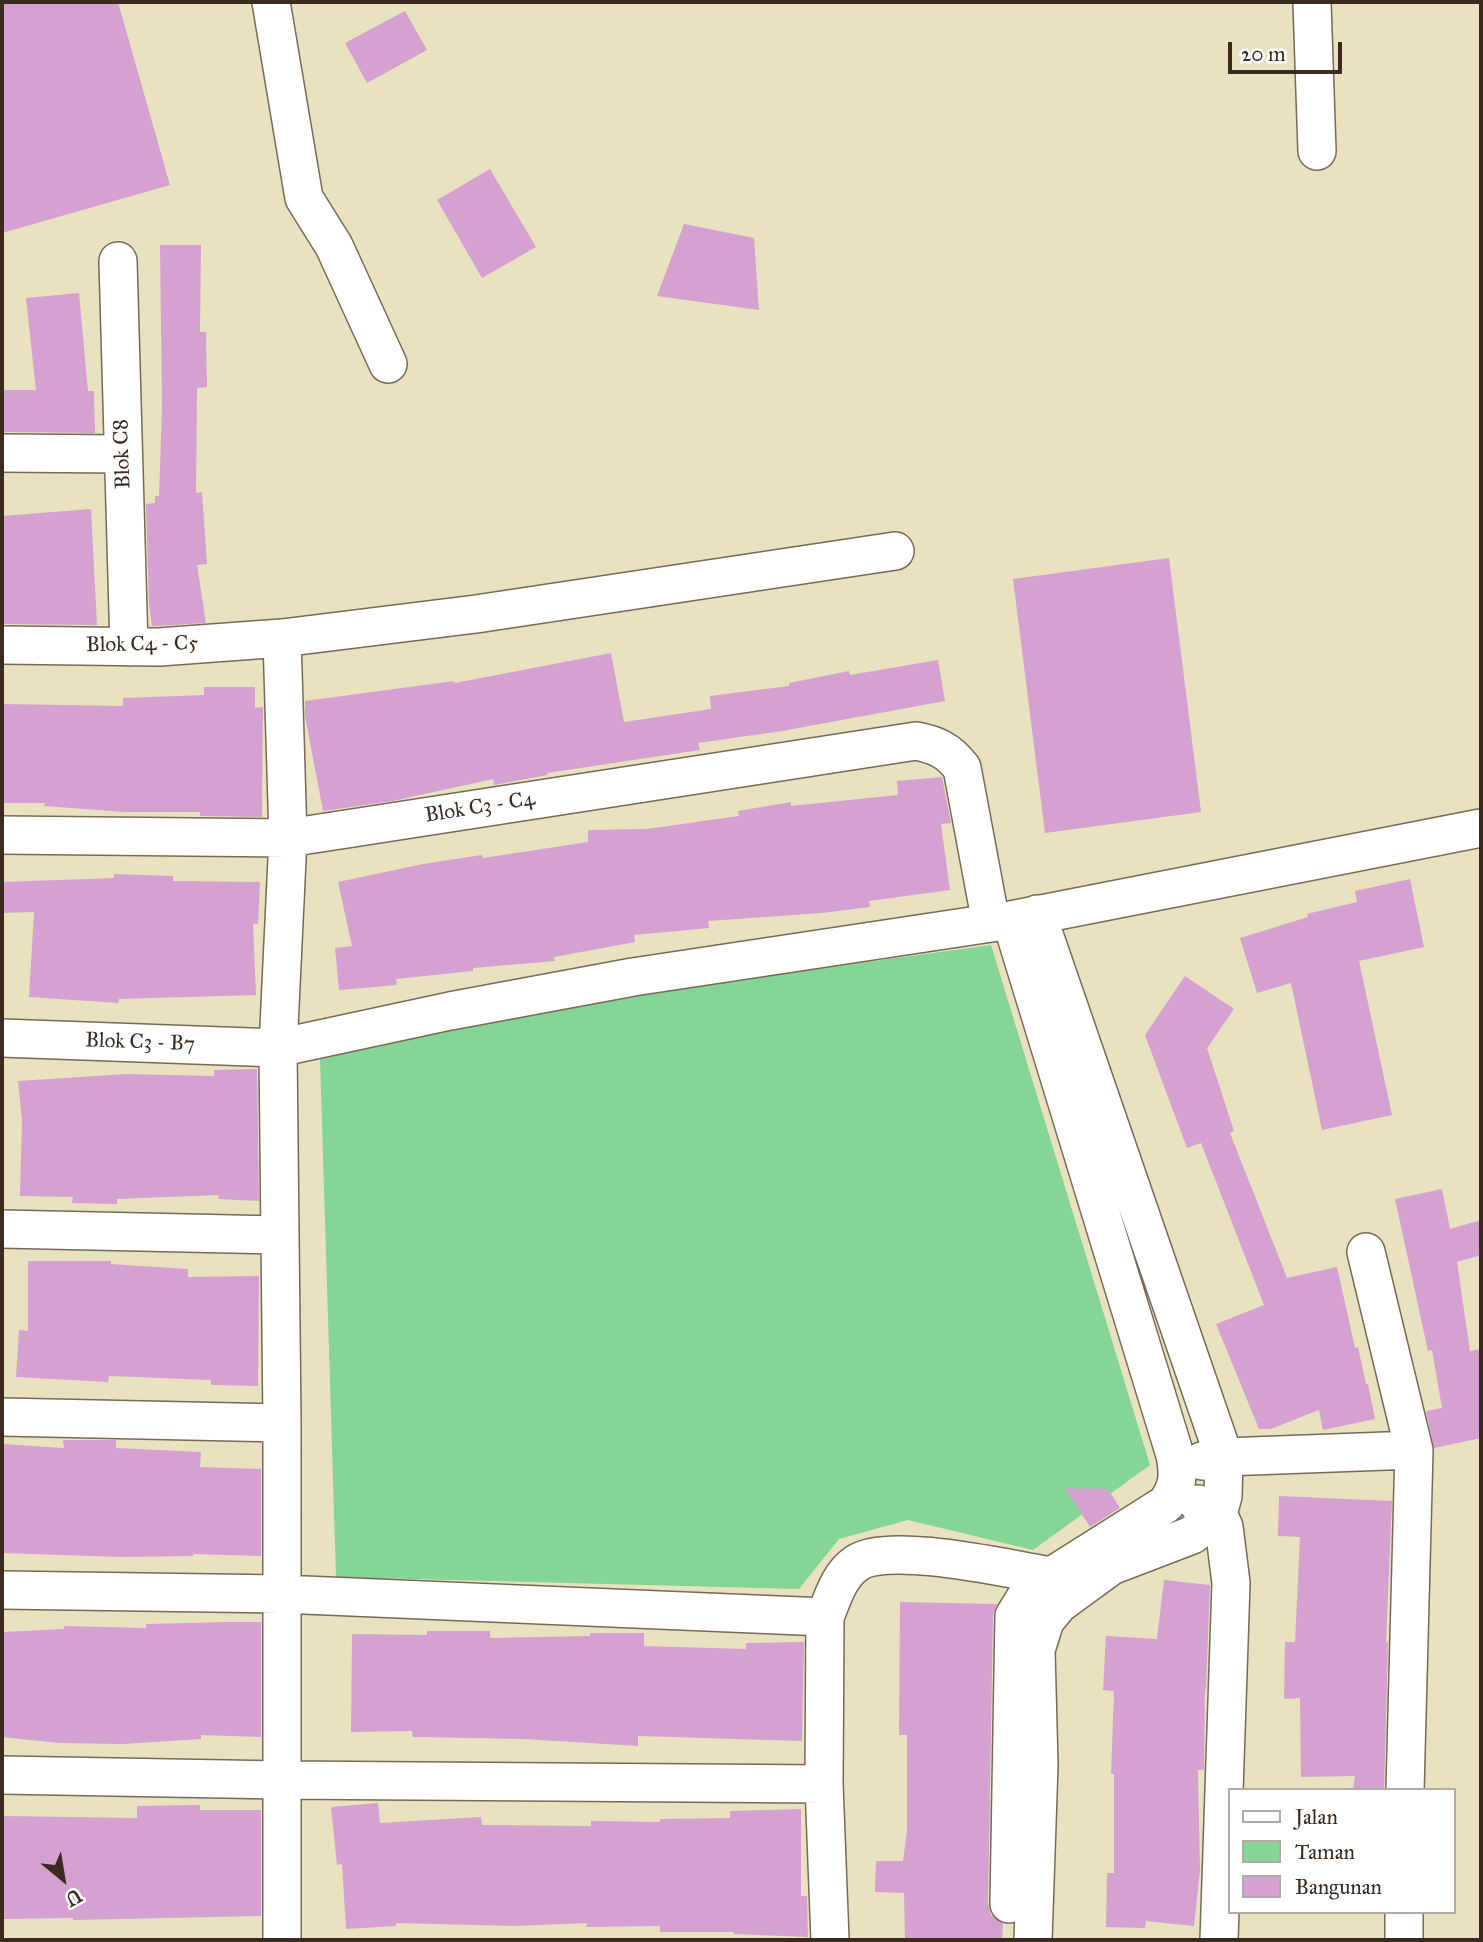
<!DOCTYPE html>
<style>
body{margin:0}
#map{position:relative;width:1483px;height:1942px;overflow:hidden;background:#e8e2c0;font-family:"IM FELL Great Primer",serif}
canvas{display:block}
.frame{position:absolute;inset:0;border:4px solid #3b2a1e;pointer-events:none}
.legend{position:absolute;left:1228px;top:1788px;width:228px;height:126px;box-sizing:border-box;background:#fff;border:2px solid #b1aaa5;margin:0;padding:9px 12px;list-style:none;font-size:21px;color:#3b2a1e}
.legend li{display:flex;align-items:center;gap:14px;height:35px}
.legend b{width:35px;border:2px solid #b1aaa5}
.north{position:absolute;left:28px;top:1844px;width:70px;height:70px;-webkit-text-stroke:5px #fff;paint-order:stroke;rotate:150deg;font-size:19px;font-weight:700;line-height:28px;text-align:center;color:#3b2a1e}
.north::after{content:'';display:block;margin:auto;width:24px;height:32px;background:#3b2a1e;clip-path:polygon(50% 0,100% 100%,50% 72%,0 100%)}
.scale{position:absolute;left:1228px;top:42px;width:114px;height:32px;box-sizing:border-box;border:4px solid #3b2a1e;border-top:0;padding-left:9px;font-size:21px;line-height:24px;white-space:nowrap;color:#3b2a1e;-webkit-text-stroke:5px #fff;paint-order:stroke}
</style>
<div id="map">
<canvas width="1483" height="1942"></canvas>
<div class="frame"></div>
<ul class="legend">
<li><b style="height:9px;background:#fff"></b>Jalan</li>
<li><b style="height:19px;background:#84d596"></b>Taman</li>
<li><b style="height:19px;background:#d5a1d0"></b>Bangunan</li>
</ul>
<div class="north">U</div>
<div class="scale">20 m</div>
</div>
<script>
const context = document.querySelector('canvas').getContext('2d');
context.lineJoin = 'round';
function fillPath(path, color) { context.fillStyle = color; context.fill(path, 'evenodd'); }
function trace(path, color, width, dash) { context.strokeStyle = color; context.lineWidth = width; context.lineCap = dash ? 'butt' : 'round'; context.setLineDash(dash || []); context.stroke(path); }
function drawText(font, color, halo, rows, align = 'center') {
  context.font = font + ' "IM FELL Great Primer",serif'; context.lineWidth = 7; context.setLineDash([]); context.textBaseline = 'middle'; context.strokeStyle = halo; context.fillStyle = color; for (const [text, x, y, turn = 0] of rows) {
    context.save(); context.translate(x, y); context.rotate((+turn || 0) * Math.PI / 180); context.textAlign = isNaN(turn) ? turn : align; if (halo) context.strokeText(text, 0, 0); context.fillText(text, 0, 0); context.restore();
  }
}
fillPath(new Path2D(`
 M 991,945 L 1150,1465 L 1033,1550 L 908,1520 L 839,1539 L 799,1589 L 336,1577 L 320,1059 L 590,1000 Z`), '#84d596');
fillPath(new Path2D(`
 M 2,2 L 118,2 L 170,185 L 2,233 Z
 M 405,11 L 427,50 L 367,83 L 345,43 Z
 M 490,169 L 536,247 L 482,278 L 437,200 Z
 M 684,224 L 754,238 L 759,310 L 657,296 Z
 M 160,245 L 201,245 L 200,332 L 206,332 L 207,387 L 197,388 L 196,493 L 202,492 L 207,564 L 197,565 L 206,623 L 158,626 L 152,626 L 149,604 L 146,504 L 155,503 L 155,496 L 159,496 L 162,409 Z
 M 79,293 L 88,391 L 94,391 L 95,433 L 2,432 L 2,390 L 36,390 L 26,298 Z
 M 91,509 L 97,625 L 2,624 L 2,516 Z
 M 1169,558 L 1201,812 L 1045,833 L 1013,579 Z
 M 611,653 L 624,722 L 711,709 L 710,696 L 789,686 L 789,683 L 849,671 L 850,675 L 938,660 L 945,701 L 782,731 L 698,743 L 700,750 L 547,773 L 548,775 L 494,785 L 493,779 L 393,801 L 323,811 L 305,716 L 305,701 L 454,681 L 455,683 Z
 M 204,687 L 255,687 L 255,708 L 263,707 L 262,817 L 200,816 L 200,812 L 125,812 L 44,806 L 45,803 L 2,803 L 2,704 L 123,706 L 123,698 L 204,695 Z
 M 942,777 L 951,823 L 941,824 L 950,890 L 869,901 L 870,907 L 822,913 L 708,921 L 709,928 L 634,935 L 635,942 L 554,957 L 555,961 L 473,968 L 473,971 L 396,979 L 397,985 L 339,990 L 335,948 L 352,946 L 338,882 L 423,864 L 482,855 L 483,858 L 588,842 L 588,830 L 647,829 L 739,816 L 738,811 L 791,802 L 791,806 L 898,795 L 897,781 Z
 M 114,874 L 173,876 L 173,881 L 260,882 L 258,924 L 253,924 L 256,995 L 119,999 L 118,1003 L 29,997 L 34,912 L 2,913 L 2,882 L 114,878 Z
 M 1410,879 L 1424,947 L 1359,961 L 1392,1115 L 1322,1130 L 1291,983 L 1257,993 L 1240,938 L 1308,917 L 1307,914 L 1357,902 L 1355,891 Z
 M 1185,976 L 1234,1009 L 1207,1048 L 1234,1131 L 1230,1133 L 1287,1278 L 1337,1267 L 1355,1348 L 1358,1347 L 1366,1384 L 1368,1384 L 1375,1419 L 1323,1430 L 1319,1410 L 1271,1429 L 1259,1429 L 1216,1324 L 1264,1305 L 1201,1143 L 1187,1148 L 1145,1035 Z
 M 257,1069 L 259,1201 L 218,1199 L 219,1195 L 117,1199 L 117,1204 L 72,1203 L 73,1197 L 20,1196 L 22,1120 L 18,1081 L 126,1074 L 214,1076 L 214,1070 Z
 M 1442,1189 L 1450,1229 L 1481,1220 L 1481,1255 L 1457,1262 L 1470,1351 L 1481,1349 L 1481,1438 L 1434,1448 L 1426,1411 L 1442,1408 L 1432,1350 L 1428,1351 L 1395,1199 Z
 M 28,1261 L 111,1261 L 111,1264 L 188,1269 L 188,1277 L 259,1276 L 258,1386 L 211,1385 L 211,1380 L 109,1376 L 108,1382 L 16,1377 L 19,1330 L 28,1331 Z
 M 63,1440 L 116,1440 L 116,1448 L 201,1452 L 200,1467 L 261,1469 L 261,1556 L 193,1554 L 193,1556 L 121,1557 L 2,1553 L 2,1444 L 64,1448 Z
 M 1065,1488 L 1108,1489 L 1120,1508 L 1090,1527 Z
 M 1279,1496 L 1392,1501 L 1386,1642 L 1388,1642 L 1384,1790 L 1353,1790 L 1355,1776 L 1301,1777 L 1300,1698 L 1284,1699 L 1285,1642 L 1295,1642 L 1300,1537 L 1278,1536 Z
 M 1164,1580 L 1210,1585 L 1206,1689 L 1205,1689 L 1204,1770 L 1198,1770 L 1200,1871 L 1194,1926 L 1146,1921 L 1145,1928 L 1106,1927 L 1107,1873 L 1114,1873 L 1114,1774 L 1111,1774 L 1114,1691 L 1103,1690 L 1106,1636 L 1157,1639 Z
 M 900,1602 L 997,1604 L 993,1616 L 988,1904 L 991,1915 L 1003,1923 L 1002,1940 L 905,1940 L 904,1893 L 875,1892 L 876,1861 L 903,1861 L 907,1831 L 907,1735 L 899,1735 Z
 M 226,1622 L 261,1622 L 261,1737 L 201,1735 L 201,1739 L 123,1744 L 59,1743 L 2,1737 L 2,1632 L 64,1629 L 64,1626 L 146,1628 L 146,1624 Z
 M 427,1631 L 490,1631 L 490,1638 L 590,1636 L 590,1633 L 644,1633 L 644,1646 L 746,1649 L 746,1643 L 804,1642 L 802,1741 L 638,1736 L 638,1746 L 524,1739 L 413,1737 L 412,1731 L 351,1732 L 352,1634 L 427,1635 Z
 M 378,1803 L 380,1823 L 481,1817 L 482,1825 L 591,1826 L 591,1821 L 660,1822 L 660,1819 L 730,1818 L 730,1811 L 801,1809 L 801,1896 L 807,1896 L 808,1937 L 734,1934 L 734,1932 L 660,1932 L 660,1926 L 586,1927 L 587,1923 L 515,1926 L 396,1923 L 396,1926 L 346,1929 L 342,1864 L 337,1865 L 331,1807 Z
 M 200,1805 L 200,1810 L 261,1810 L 261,1916 L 73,1920 L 73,1918 L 2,1919 L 2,1816 L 137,1818 L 137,1806 Z`), '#d5a1d0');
const minor = new Path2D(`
 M 271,2 L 304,198 L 334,246 L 388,364
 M 1312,2 L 1317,151
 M 118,261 L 129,647
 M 2,453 L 123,454
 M 282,638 L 288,838 L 278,1048 L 282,1423 L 282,1940
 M 2,645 L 159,647 L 282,638 L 476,614 L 895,551
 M 2,835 L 288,838 L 916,741 C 937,745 949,751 962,768 L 991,923
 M 2,1038 L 278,1048 L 450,1011 L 633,977 L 1011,920 L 1481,828
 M 2,1229 L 278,1235
 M 1366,1252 L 1414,1450
 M 2,1417 L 282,1423
 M 1202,1461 L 1224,1457 L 1414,1450 L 1405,1790
 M 1198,1504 L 1218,1514 L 1224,1527 L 1231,1583 L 1219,1940
 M 2,1590 L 281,1594 L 825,1617 L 824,1784 L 830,1940
 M 825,1617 C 833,1597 839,1575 857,1563 C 889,1541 1012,1570 1052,1576
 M 2,1775 L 281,1780 L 824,1784
 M 1009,1904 L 1014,1616 L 1027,1595 L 1052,1576 L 1166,1504 C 1178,1487 1179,1476 1175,1455 L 1011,920
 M 1033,1940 L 1039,1765 L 1036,1650 L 1045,1621 L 1059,1604 L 1111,1566 L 1192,1535 L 1218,1514 L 1223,1496 L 1224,1457 L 1037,914
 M 1404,1940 L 1404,1912`);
trace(minor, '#786a57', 40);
trace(minor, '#fff', 37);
drawText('21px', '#3b2a1e', '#fff', [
 ["Blok C8",123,454,-92],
 ["Blok C4 - C5",142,645,-1],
 ["Blok C3 - C4",480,808,-9],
 ["Blok C3 - B7",140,1043,2]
]);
</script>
